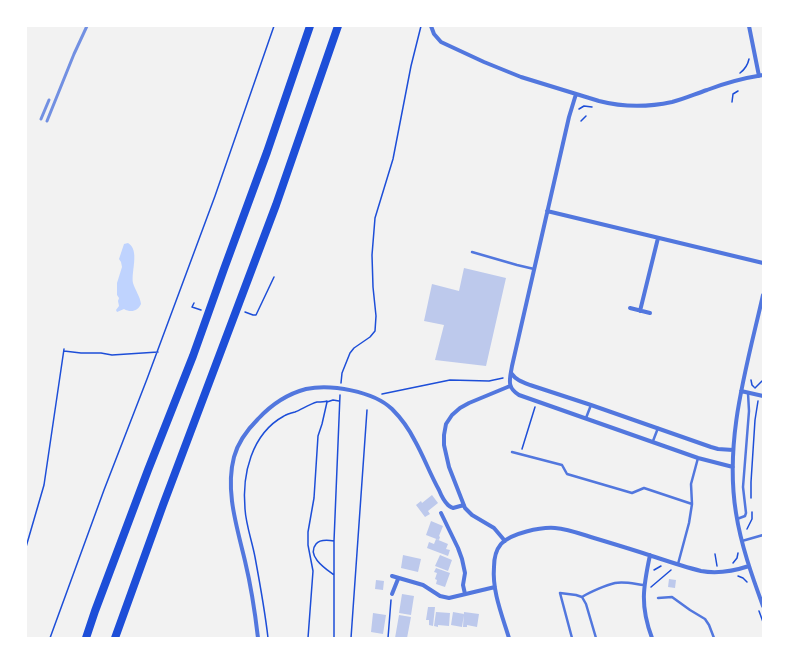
<!DOCTYPE html>
<style>
body{margin:0}
#map{position:relative;width:789px;height:664px;overflow:hidden;background:#f2f2f2;font-family:"Noto Serif",serif}
canvas{display:block}
.frame{position:absolute;inset:0;border:27px solid #fff;pointer-events:none}
</style>
<div id="map">
<canvas width="789" height="664"></canvas>
<div class="frame"></div>
</div>
<script>
const context = document.querySelector('canvas').getContext('2d');
context.lineJoin = 'round';
function fillPath(path, color) { context.fillStyle = color; context.fill(path, 'evenodd'); }
function trace(path, color, width, dash) { context.strokeStyle = color; context.lineWidth = width; context.lineCap = dash ? 'butt' : 'round'; context.setLineDash(dash || []); context.stroke(path); }
fillPath(new Path2D(`
 M 128,243 C 140,250 131,271 133,283 C 135,290 140,296 141,304 C 138,311 131,313 124,309 L 117,312 L 116,310 L 119,306 L 118,301 L 119,298 L 117,295 L 117,283 L 122,267 L 121,262 L 119,259 L 124,244 Z`), '#bfd3fe');
fillPath(new Path2D(`
 M 464,268 L 506,278 L 486,366 L 435,360 L 444,325 L 424,321 L 432,284 L 459,291 Z
 M 432,495 L 438,503 L 428,511 L 430,514 L 425,517 L 416,505 L 421,501 L 422,503 Z
 M 431,521 L 443,526 L 439,536 L 440,537 L 439,540 L 426,535 Z
 M 436,539 L 448,544 L 446,549 L 450,550 L 448,556 L 427,548 L 429,542 L 434,544 Z
 M 403,555 L 421,559 L 418,572 L 401,568 Z
 M 440,555 L 452,560 L 448,571 L 435,566 Z
 M 436,568 L 450,573 L 445,587 L 436,584 L 437,580 L 435,579 L 437,573 L 434,572 Z
 M 669,579 L 676,580 L 675,588 L 668,587 Z
 M 376,580 L 384,581 L 383,590 L 375,589 Z
 M 402,594 L 414,596 L 411,615 L 399,613 Z
 M 428,607 L 435,607 L 433,626 L 429,625 L 429,620 L 426,620 Z
 M 436,612 L 450,613 L 449,626 L 438,625 L 438,627 L 434,626 Z
 M 453,612 L 464,614 L 462,627 L 451,625 Z
 M 464,612 L 479,614 L 477,627 L 467,625 L 467,627 L 463,627 Z
 M 373,613 L 386,615 L 383,634 L 371,632 Z
 M 399,615 L 411,617 L 407,638 L 395,638 Z`), '#bdc9ec');
trace(new Path2D(`
 M 740,73 C 744,70 748,64 749,59
 M 732,102 L 733,94 L 738,91
 M 579,109 L 584,106 L 592,107
 M 581,121 L 586,116
 M 194,303 L 192,307 L 201,310
 M 245,312 L 253,315 L 256,315 L 274,277
 M 64,351 L 81,353 L 101,353 L 112,355 L 158,352
 M 751,380 L 752,385 L 754,387
 M 341,383 L 342,373 L 350,353 L 354,348 L 370,337 L 375,331 L 376,316 L 373,287 L 372,255 L 375,218 L 393,159 L 411,66 L 421,26
 M 755,388 L 762,381
 M 382,394 L 450,380 L 489,381 L 503,378
 M 522,449 L 535,407
 M 751,498 L 751,482 L 755,420 L 758,401
 M 747,529 L 752,519 L 752,512
 M 334,541 C 328,540 320,539 316,544 C 306,556 326,569 334,575
 M 26,547 L 44,485 L 64,349
 M 715,554 L 717,566
 M 733,563 L 737,558 L 738,553
 M 654,570 L 661,566
 M 738,576 L 743,578 L 747,582
 M 651,587 L 671,570
 M 759,611 L 763,622
 M 50,638 L 104,490 L 147,379 L 215,196 L 274,26
 M 268,638 C 265,611 260,584 255,557 C 252,541 246,525 245,509 C 242,475 251,434 284,416 C 287,414 291,413 295,412 C 302,409 310,404 317,402 C 320,402 324,402 327,401
 M 308,638 L 313,571 L 308,545 L 308,532 L 314,498 L 318,436 L 322,424 L 327,402 L 333,400 L 339,401
 M 334,638 L 334,541 L 340,395
 M 351,638 L 367,410
 M 388,638 L 391,600`), '#1d4ed8', 1.5);
trace(new Path2D(`
 M 472,252 L 517,265 L 534,269
 M 586,418 L 591,405
 M 653,441 L 658,428
 M 512,452 L 562,465 L 567,474 L 632,493 L 644,488 L 692,504
 M 737,519 L 745,516 L 746,513 L 743,487 L 749,411 L 748,393
 M 742,541 L 763,535
 M 678,564 L 689,523 L 692,504 L 691,484 L 698,458
 M 658,598 L 672,597 L 690,610 L 705,619 L 709,625 L 714,638
 M 572,638 L 560,593 L 576,595 L 582,597
 M 596,638 L 586,604 L 582,597 C 590,592 606,585 615,583 C 624,581 635,584 644,585`), '#5277de', 2.5);
trace(new Path2D(`
 M 431,26 L 434,34 L 441,42 L 484,62 L 521,77 L 599,101 C 622,107 649,107 672,102 C 684,99 695,94 707,90 C 725,83 744,78 763,75
 M 749,26 L 759,76
 M 576,94 L 569,117 L 512,366 C 510,379 506,387 519,395 L 698,458 L 733,467
 M 547,211 L 763,263
 M 763,295 C 747,366 724,439 736,513 C 741,545 752,576 763,606
 M 630,308 L 650,313
 M 640,311 L 658,238
 M 511,373 C 516,380 522,382 530,385 L 591,405 L 711,447 L 718,449 L 733,450
 M 741,391 L 763,396
 M 441,513 L 458,548 L 462,559 L 465,573 L 463,585 L 465,594
 M 505,541 L 494,528 L 472,515 L 465,508 L 449,467 L 444,445 L 444,435 L 446,424 L 452,415 L 460,408 L 469,403 L 510,386
 M 650,555 C 643,588 640,606 652,638
 M 392,576 L 423,585 L 440,596 L 449,598 L 495,587
 M 392,594 L 398,579
 M 258,638 C 255,612 251,586 245,561 C 237,527 225,491 234,457 C 238,442 248,429 258,419 C 271,405 287,394 306,389 C 331,384 373,391 392,409 C 401,418 409,429 415,441 C 424,457 430,474 439,490 C 441,495 444,501 448,505 C 450,507 451,507 453,508 L 464,505
 M 509,638 C 502,615 492,591 494,567 C 494,559 496,550 501,544 C 511,533 541,527 555,528 C 568,529 581,534 594,538 C 614,544 634,550 655,557 C 670,562 685,567 701,571 C 718,574 734,571 749,566`), '#5277de', 4);
trace(new Path2D(`
 M 86,638 L 95,611 L 148,470 L 193,356 L 224,269 L 267,152 L 310,26
 M 115,638 L 163,505 L 276,205 L 338,26`), '#1d4ed8', 8);
trace(new Path2D(`
 M 41,119 L 49,100
 M 47,121 L 74,54 L 87,26`), '#7290e2', 3);
</script>
